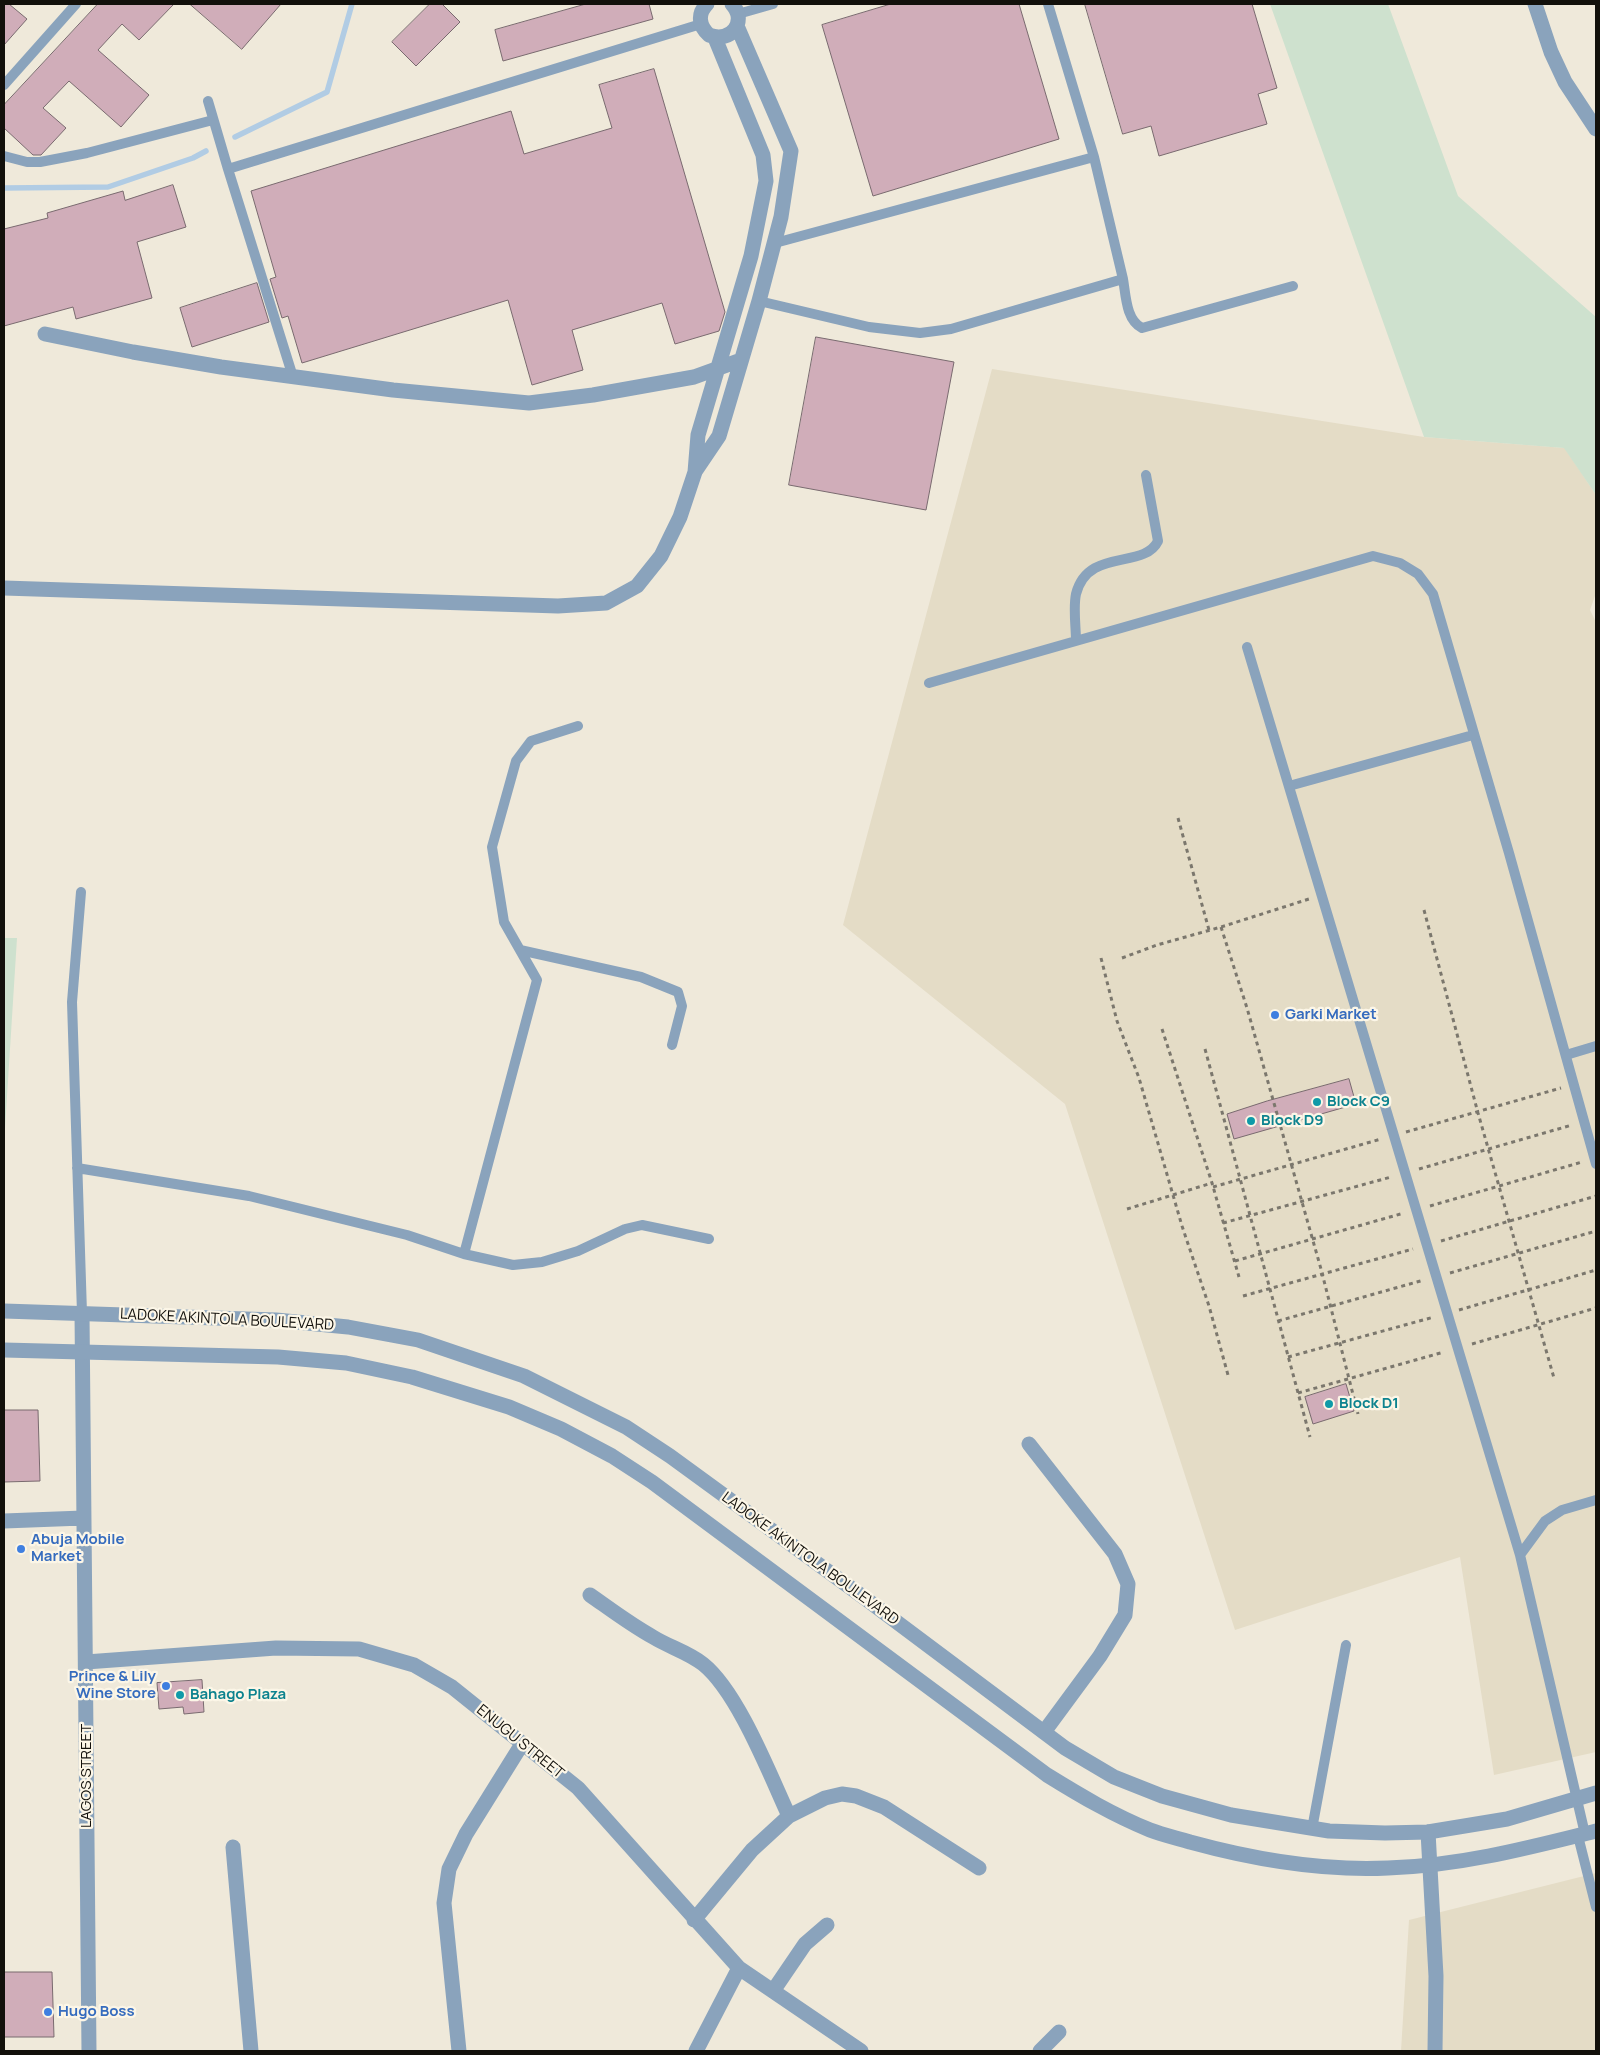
<!DOCTYPE html>
<style>
body{margin:0}
#map{position:relative;width:1600px;height:2055px;overflow:hidden;background:#efe9da;font-family:Manrope,sans-serif}
canvas{display:block}
.frame{position:absolute;inset:0;border:5px solid #12100b;pointer-events:none}
</style>
<div id="map">
<canvas width="1600" height="2055"></canvas>
<div class="frame"></div>
</div>
<script>
const context = document.querySelector('canvas').getContext('2d');
context.lineJoin = 'round';
function fillPath(path, color) { context.fillStyle = color; context.fill(path, 'evenodd'); }
function trace(path, color, width, dash) { context.strokeStyle = color; context.lineWidth = width; context.lineCap = dash ? 'butt' : 'round'; context.setLineDash(dash || []); context.stroke(path); }
function drawText(font, color, halo, rows, align = 'center') {
  context.font = font + ' Manrope,sans-serif'; context.lineWidth = 4.5; context.setLineDash([]); context.textBaseline = 'middle'; context.strokeStyle = halo; context.fillStyle = color; for (const [text, x, y, turn = 0] of rows) {
    context.save(); context.translate(x, y); context.rotate((+turn || 0) * Math.PI / 180); context.textAlign = isNaN(turn) ? turn : align; if (halo) context.strokeText(text, 0, 0); context.fillText(text, 0, 0); context.restore();
  }
}
fillPath(new Path2D(`
 M 992,369 L 1424,437 L 1565,448 L 1596,495 L 1596,593 L 1590,610 L 1596,622 L 1596,1752 L 1494,1775 L 1460,1557 L 1235,1630 L 1065,1104 L 843,925 Z
 M 1596,1873 L 1596,2051 L 1401,2051 L 1409,1920 Z`), '#e4dcc6');
fillPath(new Path2D(`
 M 1270,4 L 1388,4 L 1458,196 L 1596,317 L 1596,495 L 1564,448 L 1424,437 Z
 M 4,938 L 17,938 L 4,1144 Z`), '#cee1ce');
trace(new Path2D(`
 M 235,137 L 327,92 L 352,4
 M 4,188 L 108,187 L 193,158 L 206,151`), '#b1cce4', 5.5);
const building = new Path2D(`
 M 4,4 L 9,4 L 27,19 L 4,45 Z
 M 98,4 L 174,4 L 139,40 L 122,24 L 98,50 L 149,95 L 121,127 L 69,81 L 43,108 L 66,128 L 41,155 L 33,155 L 4,128 L 4,105 Z
 M 190,4 L 281,4 L 242,49 Z
 M 430,4 L 442,4 L 460,22 L 416,66 L 392,42 Z
 M 586,4 L 649,4 L 653,19 L 503,61 L 495,30 Z
 M 891,4 L 1019,4 L 1059,139 L 873,196 L 822,25 Z
 M 1085,4 L 1252,4 L 1277,88 L 1258,94 L 1267,124 L 1159,156 L 1151,126 L 1123,134 Z
 M 654,69 L 725,312 L 719,331 L 675,344 L 662,303 L 572,330 L 583,370 L 532,385 L 508,300 L 302,363 L 288,316 L 282,318 L 270,279 L 276,277 L 251,191 L 511,111 L 524,154 L 612,128 L 599,85 Z
 M 173,185 L 186,227 L 137,242 L 152,298 L 76,319 L 73,307 L 4,326 L 4,229 L 48,218 L 47,213 L 123,191 L 125,200 Z
 M 257,283 L 269,322 L 192,347 L 180,308 Z
 M 816,337 L 954,362 L 926,510 L 789,485 Z
 M 1349,1079 L 1356,1104 L 1234,1139 L 1227,1114 L 1267,1101 Z
 M 1346,1384 L 1354,1411 L 1313,1424 L 1305,1397 Z
 M 4,1410 L 38,1410 L 40,1481 L 4,1482 Z
 M 202,1680 L 204,1712 L 184,1714 L 183,1707 L 159,1709 L 157,1683 Z
 M 4,1972 L 52,1972 L 54,2037 L 4,2037 Z`);
fillPath(building, '#d0adb9');
trace(building, '#796a6f', 1);
trace(new Path2D(`
 M 1178,818 L 1209,930
 M 1424,910 L 1478,1113 L 1554,1378
 M 1221,927 L 1247,1008 L 1321,1269 L 1358,1414
 M 1101,958 L 1117,1021 L 1139,1078 L 1182,1226 L 1209,1306 L 1228,1375
 M 1122,958 L 1157,945 L 1221,927 L 1309,899
 M 1162,1029 L 1212,1183 L 1239,1277
 M 1205,1049 L 1310,1437
 M 1406,1132 L 1561,1088
 M 1419,1169 L 1572,1125
 M 1213,1187 L 1381,1139
 M 1430,1206 L 1582,1162
 M 1127,1209 L 1212,1183
 M 1223,1223 L 1391,1177
 M 1441,1241 L 1596,1196
 M 1235,1261 L 1404,1213
 M 1450,1273 L 1596,1231
 M 1243,1296 L 1413,1249
 M 1459,1310 L 1596,1270
 M 1278,1321 L 1424,1280
 M 1472,1344 L 1596,1308
 M 1288,1357 L 1434,1317
 M 1298,1393 L 1444,1352`), '#7b776d', 3, [4, 4]);
trace(new Path2D(`
 M 738,14 L 773,4
 M 4,85 L 76,4
 M 208,101 L 228,169 L 701,24
 M 4,156 L 27,162 L 40,162 L 87,153 L 213,120
 M 228,169 L 293,377
 M 775,243 L 1094,157
 M 1123,279 C 1126,296 1126,320 1142,328 L 1293,286
 M 759,301 L 869,327 L 920,333 L 951,329 L 1123,279 L 1094,157 L 1048,4
 M 1076,641 C 1076,627 1073,608 1076,594 C 1088,547 1144,570 1158,541 L 1146,475
 M 1247,647 L 1520,1555
 M 929,683 L 1373,556 L 1400,563 L 1418,574 L 1433,594 L 1509,853 L 1596,1164
 M 1289,786 L 1473,735
 M 81,892 L 72,1002 L 82,1313
 M 520,950 L 641,977 L 678,992 L 682,1006 L 672,1045
 M 1566,1055 L 1596,1046
 M 77,1168 L 249,1196 L 407,1235 L 464,1254 L 513,1265 L 542,1262 L 578,1251 L 625,1229 L 642,1225 L 709,1239
 M 464,1254 L 537,980 L 504,922 L 492,847 L 516,761 L 531,741 L 578,726
 M 1312,1829 L 1346,1645
 M 1585,1834 L 1520,1555 L 1545,1521 L 1562,1510 L 1596,1500
 M 1578,1836 L 1596,1907`), '#8aa3bc', 10);
trace(new Path2D(`
 M 707,4 C 697,14 699,26 709,35 C 731,44 748,21 732,4
 M 1535,4 L 1551,52 L 1565,82 L 1596,129
 M 45,334 L 133,352 L 221,367 L 393,390 L 529,403 L 593,395 L 694,377 L 741,360
 M 696,470 L 719,436 L 759,301 L 781,217 L 791,151 L 737,26
 M 4,588 L 558,606 L 606,603 L 637,586 L 661,556 L 680,517 L 695,472 L 698,435 L 751,256 L 766,181 L 763,155 L 715,38
 M 82,1313 L 89,2051
 M 1029,1444 L 1115,1554 L 1128,1584 L 1125,1615 L 1100,1656 L 1044,1732
 M 4,1521 L 83,1518
 M 590,1595 C 610,1609 631,1625 653,1637 C 669,1647 688,1652 703,1664 C 738,1692 770,1775 789,1816
 M 86,1662 L 276,1648 L 359,1649 L 414,1665 L 452,1687 L 578,1788 L 739,1968 L 861,2051
 M 1428,1832 L 1436,1976 L 1435,2051
 M 233,1847 L 251,2051
 M 694,1920 L 752,1850 L 789,1816 L 825,1798 L 842,1794 L 856,1796 L 884,1807 L 979,1868
 M 773,1991 L 805,1944 L 827,1925
 M 459,2051 L 444,1903 L 449,1869 L 466,1834 L 522,1744
 M 696,2051 L 739,1968
 M 1040,2051 L 1059,2032`), '#8aa3bc', 15);
trace(new Path2D(`
 M 4,1311 L 276,1320 L 348,1327 L 418,1340 L 524,1376 L 626,1427 L 670,1456 L 866,1599 L 1065,1748 L 1114,1777 L 1162,1796 L 1231,1815 L 1329,1831 L 1385,1833 L 1428,1832 L 1507,1819 L 1596,1793
 M 4,1350 L 278,1357 L 346,1363 L 412,1377 L 509,1407 L 561,1429 L 612,1456 L 652,1482 L 1047,1775 C 1081,1796 1113,1815 1150,1830 C 1163,1835 1177,1838 1190,1842 C 1252,1859 1324,1871 1388,1868 C 1459,1866 1528,1848 1596,1831`), '#8aa3bc', 15);
for (const [x, y, r, color] of [
 [1275,1015,5,"#3f7fe0"],
 [1317,1102,5,"#0f9aa8"],
 [1251,1121,5,"#0f9aa8"],
 [1329,1404,5,"#0f9aa8"],
 [21,1549,5,"#3f7fe0"],
 [166,1686,5,"#3f7fe0"],
 [180,1695,5,"#0f9aa8"],
 [48,2012,5,"#3f7fe0"]
]) { const dot = new Path2D(); dot.arc(x, y, r, 0, 2 * Math.PI); context.fillStyle = color; context.fill(dot); trace(dot, '#fcf6e7', 2); }
drawText('bold 15px', '#366cbe', '#fcf6e7', [
 ["Garki Market",1285,1015],
 ["Abuja Mobile",31,1540],
 ["Market",31,1557],
 ["Prince & Lily",156,1677,"right"],
 ["Wine Store",156,1694,"right"],
 ["Hugo Boss",58,2012]
], 'left');
drawText('bold 15px', '#0d838f', '#fcf6e7', [
 ["Block C9",1327,1102],
 ["Block D9",1261,1121],
 ["Block D1",1339,1404],
 ["Bahago Plaza",190,1695]
], 'left');
drawText('15px', '#12100b', '#fcf6e7', [
 ["LADOKE AKINTOLA BOULEVARD",227,1320,3],
 ["LADOKE AKINTOLA BOULEVARD",810,1559,36],
 ["ENUGU STREET",520,1742,39],
 ["LAGOS STREET",87,1776,-90]
]);
</script>
